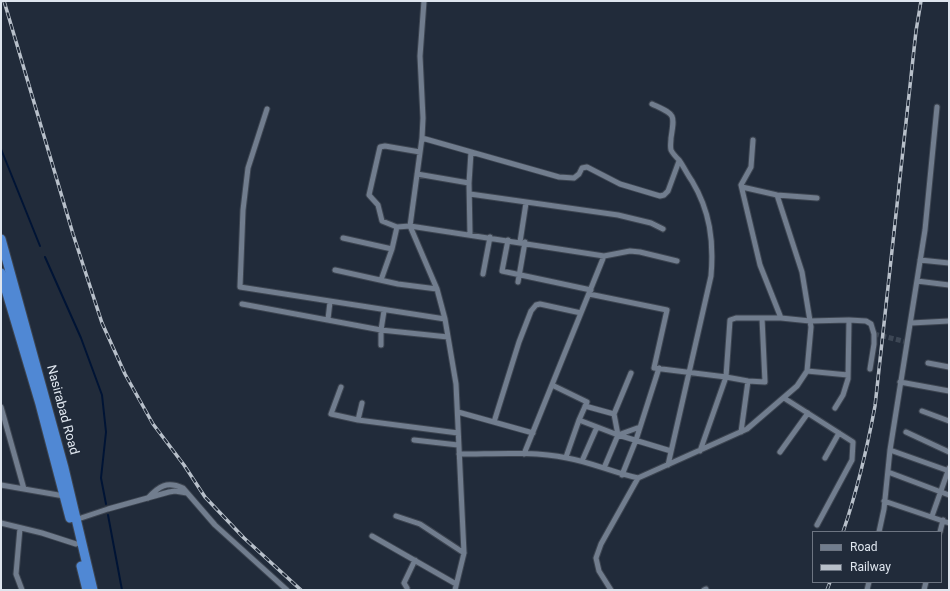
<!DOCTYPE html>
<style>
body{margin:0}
#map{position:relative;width:950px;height:591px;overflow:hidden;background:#212b3a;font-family:Roboto,sans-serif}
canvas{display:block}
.frame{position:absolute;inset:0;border:2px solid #dee5ee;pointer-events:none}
.legend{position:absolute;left:812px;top:531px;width:130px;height:52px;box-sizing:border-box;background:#212b3a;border:1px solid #6d7582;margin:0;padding:5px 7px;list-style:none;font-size:12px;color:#dee5ee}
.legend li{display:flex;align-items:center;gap:8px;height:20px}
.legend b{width:20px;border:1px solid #6d7582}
</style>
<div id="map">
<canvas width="950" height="591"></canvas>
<div class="frame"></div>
<ul class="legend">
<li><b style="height:5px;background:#717d8e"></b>Road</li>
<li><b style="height:5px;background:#b8c0ca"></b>Railway</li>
</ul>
</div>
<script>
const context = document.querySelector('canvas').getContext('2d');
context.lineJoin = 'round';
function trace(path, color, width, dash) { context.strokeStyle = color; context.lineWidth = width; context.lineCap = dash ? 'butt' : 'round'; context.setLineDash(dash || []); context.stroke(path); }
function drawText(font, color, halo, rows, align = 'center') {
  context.font = font + ' Roboto,sans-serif'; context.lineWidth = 3; context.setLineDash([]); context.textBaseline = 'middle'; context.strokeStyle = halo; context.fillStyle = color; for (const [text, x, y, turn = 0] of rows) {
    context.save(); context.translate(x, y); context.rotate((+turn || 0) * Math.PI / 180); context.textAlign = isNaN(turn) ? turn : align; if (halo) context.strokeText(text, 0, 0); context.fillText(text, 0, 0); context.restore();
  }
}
trace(new Path2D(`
 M 1,149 L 40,246
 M 45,257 L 81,338 L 102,395 L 106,432 L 101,478 L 106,504
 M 108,515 L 122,590`), '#001435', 2);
trace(new Path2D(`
 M 874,334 L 907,342`), '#3d4755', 5, [5, 2.5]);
const minor = new Path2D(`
 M 424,1 L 420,56 L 423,118 L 422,138 L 410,226 L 437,289 L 445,319 L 456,384 L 464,553 L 455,590
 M 652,104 C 675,115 675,113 671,138 C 671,142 670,146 671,150 C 673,154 676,157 679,160 C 684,167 687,174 692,181 C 710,211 714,241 711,276 L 668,465
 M 267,109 L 248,168 L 243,210 L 240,287 L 445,319
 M 422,138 L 559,177 L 574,178 L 579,174 L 582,168 L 587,167 L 620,184 L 660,196 L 664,195 L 668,191 L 679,161
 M 753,140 L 751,167 L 741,185 L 760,265 L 781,318
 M 417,174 L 469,183
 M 742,187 L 777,195 L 817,198
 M 470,194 L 618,215 L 651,223 L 663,229
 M 397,227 L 382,221 L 378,205 L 369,195 L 380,147 L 385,146 L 420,152
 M 470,234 L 469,183 L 471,152
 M 343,238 L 392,249
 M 508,240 L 502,271 L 591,290
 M 520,242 L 526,203
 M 920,260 L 949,263
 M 335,270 L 398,284 L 437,289
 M 483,274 L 490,237
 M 381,280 L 392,249 L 397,227 L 410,226 L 604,256 L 630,251 L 640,252 L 677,261
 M 917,281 L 949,285
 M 518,282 L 525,242
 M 589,294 L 667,310 L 654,368 L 726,377 L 748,381 L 765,382 L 762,318
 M 242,304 L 381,330 L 448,337
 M 328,319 L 330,302
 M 911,323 L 949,321
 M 381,345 L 381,330 L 384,311
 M 928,363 L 949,367
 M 807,371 L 848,375
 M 900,382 L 949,391
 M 552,385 L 587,402 L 579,420 L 566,457
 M 341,387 L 331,414 L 358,420 L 458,433
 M 784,398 L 853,442 L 852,460 L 817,525
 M 585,406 L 614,414 L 631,373
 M 1,407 L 24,489
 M 835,408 L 843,395 L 848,379 L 849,320
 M 922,411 L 949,421
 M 458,412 L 533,433
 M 614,414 L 618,435 L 640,427
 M 358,420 L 362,403
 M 579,420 L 618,435 L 671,451
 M 494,422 L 519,342 L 531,311 L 536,305 L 540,304 L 581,313
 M 741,432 L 748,381
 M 906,432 L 949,452
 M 414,440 L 458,445
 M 890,450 L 949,471
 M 700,451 L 726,377 L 730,320 L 736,318 L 781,318 L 810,321 L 849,320 L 866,321 L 871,324 L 874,334 L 874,344 L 870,369
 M 780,452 L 808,413
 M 459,454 C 495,454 532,451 567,458 C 591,462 614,473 638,478
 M 524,454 L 604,256
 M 825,458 L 839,433
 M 582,461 L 597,427
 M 604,468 L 618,435
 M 888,472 L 949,495
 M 622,475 L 636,440 L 659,368
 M 1,485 L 64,496
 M 148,498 C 159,486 167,481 183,488 L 215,525 L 287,590
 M 884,501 L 949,523
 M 396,516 L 420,524 L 464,553
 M 932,516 L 949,468
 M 75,520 L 108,509 L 169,492 L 175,491 L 187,493
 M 1,523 L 42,533 L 76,544
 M 20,528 L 16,574 L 22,590
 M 879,532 L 884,509 L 890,450 L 925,230 L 937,107
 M 940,532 L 943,520
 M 372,536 L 456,584
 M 407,588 L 404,583 L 415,560
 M 611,590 L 599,571 L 596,558 L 601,544 L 638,478 L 747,429 L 797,386 L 807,371 L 811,327 L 802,272 L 777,195
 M 704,590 L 706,589
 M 867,590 L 869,582
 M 924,590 L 926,582`);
const trunk = new Path2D(`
 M 1,239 L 64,468 L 93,590
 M 1,273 L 40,404 L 70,518
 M 81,566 L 87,590`);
trace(minor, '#3d4551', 7);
trace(trunk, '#3d4551', 11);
trace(minor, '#717d8e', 5);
trace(trunk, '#5088d4', 9);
const rail = new Path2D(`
 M 4,1 L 73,234 L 102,323 L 125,374 L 153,424 L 184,465 L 205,497 L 244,538 L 301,590
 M 843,532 C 857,491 867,449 875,406 L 916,31 L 921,1
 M 827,590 L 830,582`);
trace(rail, '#b8c0ca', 3.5);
trace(rail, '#212b3a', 2, [6]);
drawText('13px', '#dee5ee', '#212b3a', [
 ["Nasirabad Road",62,410,75]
]);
</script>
